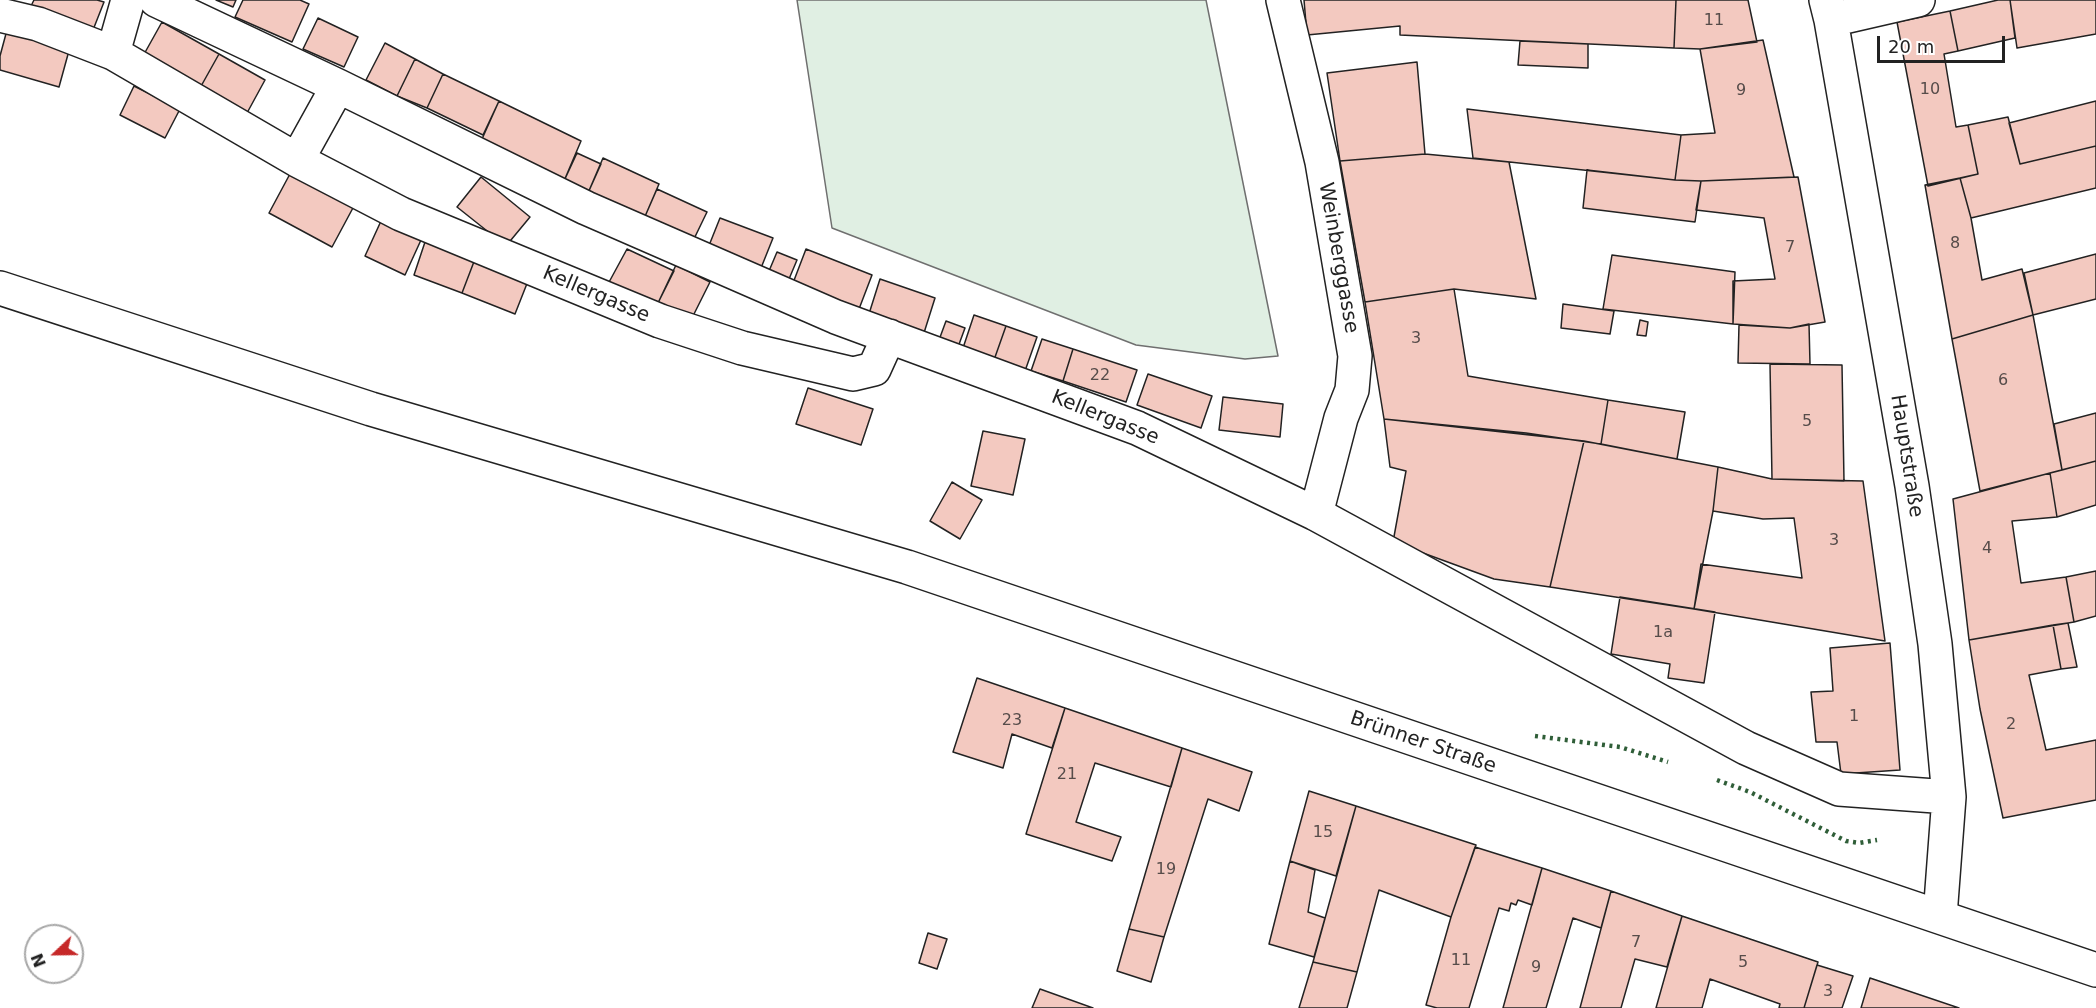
<!DOCTYPE html>
<meta charset="utf-8">
<style>
body{margin:0}
#map{position:relative;width:2096px;height:1008px;overflow:hidden;background:#fff;font-family:"DejaVu Sans",sans-serif}
canvas{display:block}
.north{position:absolute;left:24px;top:924px;width:60px;height:60px;box-sizing:border-box;background:#fff;border:2px solid #a7a7a7;border-radius:50%;rotate:248deg;font-size:16px;font-weight:700;line-height:24px;text-align:center;color:#222}
.north::after{content:'';display:block;margin:auto;width:21px;height:27px;background:#c62828;clip-path:polygon(50% 0,100% 100%,50% 72%,0 100%)}
.scale{position:absolute;left:1877px;top:36px;width:128px;height:27px;box-sizing:border-box;border:3px solid #222;border-top:0;padding-left:8px;font-size:18px;line-height:21px;white-space:nowrap;color:#222;-webkit-text-stroke:4px #fff;paint-order:stroke}
</style>
<div id="map">
<canvas width="2096" height="1008"></canvas>
<div class="north">N</div>
<div class="scale">20 m</div>
</div>
<script>
const context = document.querySelector('canvas').getContext('2d');
context.lineJoin = 'round';
function fillPath(path, color) { context.fillStyle = color; context.fill(path, 'evenodd'); }
function trace(path, color, width, dash) { context.strokeStyle = color; context.lineWidth = width; context.lineCap = dash ? 'butt' : 'round'; context.setLineDash(dash || []); context.stroke(path); }
function drawText(font, color, halo, rows, align = 'center') {
  context.font = font + ' "DejaVu Sans",sans-serif'; context.lineWidth = 4.5; context.setLineDash([]); context.textBaseline = 'middle'; context.strokeStyle = halo; context.fillStyle = color; for (const [text, x, y, turn = 0] of rows) {
    context.save(); context.translate(x, y); context.rotate((+turn || 0) * Math.PI / 180); context.textAlign = isNaN(turn) ? turn : align; if (halo) context.strokeText(text, 0, 0); context.fillText(text, 0, 0); context.restore();
  }
}
const green = new Path2D(`
 M 797,0 L 1206,0 L 1278,356 L 1245,359 L 1136,345 L 832,228 Z`);
fillPath(green, '#e0efe3');
trace(green, '#6f6f6f', 1.5);
const building = new Path2D(`
 M 34,0 L 97,0 L 104,2 L 93,30 L 31,6 Z
 M 216,0 L 236,0 L 233,7 Z
 M 243,0 L 300,0 L 309,4 L 292,42 L 235,17 Z
 M 1304,0 L 1676,0 L 1674,48 L 1400,35 L 1400,26 L 1307,35 Z
 M 1676,0 L 1748,0 L 1757,42 L 1700,49 L 1674,48 Z
 M 1998,0 L 2010,0 L 2015,38 L 1958,51 L 1950,11 Z
 M 2010,0 L 2096,0 L 2096,34 L 2017,48 Z
 M 1950,11 L 1958,51 L 1944,54 L 1956,127 L 1968,125 L 1978,174 L 1928,186 L 1897,22 Z
 M 318,18 L 358,37 L 344,67 L 303,49 Z
 M 162,22 L 219,54 L 200,88 L 143,56 Z
 M 7,30 L 70,47 L 59,87 L 0,70 L 0,56 Z
 M 1763,40 L 1794,177 L 1701,181 L 1675,180 L 1681,135 L 1715,133 L 1700,49 Z
 M 1520,41 L 1588,44 L 1588,68 L 1518,65 Z
 M 385,43 L 415,59 L 397,96 L 366,80 Z
 M 219,54 L 265,80 L 247,113 L 200,88 Z
 M 415,59 L 443,74 L 427,108 L 397,96 Z
 M 1417,62 L 1425,154 L 1340,161 L 1327,73 Z
 M 443,74 L 499,101 L 483,135 L 427,108 Z
 M 134,86 L 180,109 L 165,138 L 120,115 Z
 M 499,101 L 581,141 L 564,181 L 482,139 Z
 M 2096,101 L 2096,146 L 2020,164 L 2009,123 Z
 M 1467,109 L 1681,135 L 1675,180 L 1473,158 Z
 M 2008,117 L 2020,164 L 2096,146 L 2096,188 L 1971,218 L 1960,178 L 1978,174 L 1968,125 Z
 M 577,153 L 601,164 L 588,193 L 564,181 Z
 M 1425,154 L 1509,162 L 1536,299 L 1454,289 L 1365,302 L 1340,161 Z
 M 603,158 L 659,184 L 643,221 L 588,193 Z
 M 1587,170 L 1675,180 L 1701,181 L 1695,222 L 1583,208 Z
 M 291,172 L 354,206 L 332,247 L 269,213 Z
 M 481,177 L 530,217 L 506,246 L 457,207 Z
 M 1798,177 L 1825,322 L 1790,328 L 1733,324 L 1733,281 L 1775,279 L 1764,218 L 1696,210 L 1701,181 Z
 M 1960,178 L 1971,218 L 1982,280 L 2022,269 L 2033,315 L 1952,339 L 1925,185 Z
 M 657,189 L 707,212 L 692,243 L 643,221 Z
 M 720,218 L 773,238 L 761,268 L 708,248 Z
 M 381,221 L 421,240 L 405,275 L 365,256 Z
 M 425,242 L 475,259 L 462,293 L 414,275 Z
 M 627,249 L 674,271 L 658,303 L 608,284 Z
 M 806,249 L 872,275 L 859,309 L 793,283 Z
 M 777,252 L 797,260 L 789,279 L 769,271 Z
 M 2096,254 L 2096,299 L 2033,315 L 2024,273 Z
 M 1612,255 L 1735,272 L 1733,324 L 1603,309 Z
 M 475,259 L 528,281 L 515,314 L 462,293 Z
 M 676,265 L 710,282 L 691,320 L 658,303 Z
 M 880,279 L 935,298 L 923,336 L 868,317 Z
 M 1454,289 L 1468,376 L 1608,400 L 1601,444 L 1526,433 L 1384,419 L 1365,302 Z
 M 1563,304 L 1614,311 L 1610,334 L 1561,328 Z
 M 974,315 L 1006,326 L 994,360 L 963,348 Z
 M 2033,315 L 2062,470 L 1980,491 L 1952,339 Z
 M 1640,320 L 1648,322 L 1646,336 L 1637,335 Z
 M 946,321 L 965,328 L 958,347 L 939,340 Z
 M 1809,324 L 1810,364 L 1738,363 L 1739,325 L 1790,328 Z
 M 1006,326 L 1037,337 L 1025,371 L 994,360 Z
 M 1042,339 L 1073,349 L 1063,381 L 1031,371 Z
 M 1073,349 L 1137,370 L 1126,402 L 1063,381 Z
 M 1770,364 L 1842,365 L 1844,481 L 1772,479 Z
 M 1148,374 L 1212,396 L 1201,428 L 1137,405 Z
 M 808,388 L 873,409 L 861,445 L 796,424 Z
 M 1223,397 L 1283,404 L 1280,437 L 1219,430 Z
 M 1608,400 L 1685,412 L 1677,459 L 1601,444 Z
 M 2096,413 L 2096,461 L 2062,470 L 2054,424 Z
 M 1384,419 L 1584,441 L 1550,587 L 1494,579 L 1393,542 L 1406,471 L 1390,467 Z
 M 983,431 L 1025,439 L 1013,495 L 971,486 Z
 M 1584,441 L 1718,467 L 1713,511 L 1694,609 L 1550,587 Z
 M 2096,461 L 2096,505 L 2057,517 L 2050,473 Z
 M 1718,467 L 1772,479 L 1863,481 L 1885,641 L 1694,609 L 1701,564 L 1802,578 L 1794,518 L 1763,519 L 1713,511 Z
 M 2050,473 L 2057,517 L 2012,521 L 2021,583 L 2066,577 L 2074,622 L 1969,640 L 1953,499 Z
 M 952,482 L 982,500 L 960,539 L 930,521 Z
 M 2096,571 L 2096,616 L 2074,622 L 2066,577 Z
 M 1620,597 L 1715,612 L 1704,683 L 1668,678 L 1670,664 L 1611,654 Z
 M 2068,623 L 2077,667 L 2061,669 L 2053,625 Z
 M 2053,625 L 2061,669 L 2029,675 L 2046,750 L 2096,740 L 2096,800 L 2003,818 L 1980,709 L 1969,640 Z
 M 1890,643 L 1900,770 L 1841,774 L 1837,742 L 1816,742 L 1811,692 L 1833,691 L 1830,648 Z
 M 977,678 L 1065,708 L 1052,748 L 1012,734 L 1003,768 L 953,752 Z
 M 1065,708 L 1182,748 L 1171,787 L 1095,763 L 1076,822 L 1121,837 L 1112,861 L 1026,834 Z
 M 1182,748 L 1252,772 L 1239,811 L 1208,799 L 1164,937 L 1129,929 Z
 M 1309,791 L 1356,806 L 1336,876 L 1290,861 Z
 M 1356,806 L 1476,845 L 1451,917 L 1379,890 L 1357,972 L 1313,962 Z
 M 1475,847 L 1542,868 L 1532,905 L 1518,900 L 1516,905 L 1511,903 L 1509,911 L 1499,908 L 1469,1008 L 1437,1008 L 1426,1005 L 1451,917 Z
 M 1290,861 L 1315,870 L 1308,912 L 1325,918 L 1314,957 L 1269,944 Z
 M 1542,868 L 1611,891 L 1601,928 L 1573,918 L 1546,1008 L 1503,1008 Z
 M 1611,891 L 1682,916 L 1667,967 L 1635,959 L 1621,1008 L 1580,1008 Z
 M 1682,916 L 1818,962 L 1804,1008 L 1779,1008 L 1780,1004 L 1710,979 L 1702,1008 L 1656,1008 Z
 M 1129,929 L 1164,937 L 1151,982 L 1117,971 Z
 M 928,933 L 947,939 L 937,969 L 919,963 Z
 M 1313,962 L 1357,972 L 1347,1008 L 1299,1008 Z
 M 1817,965 L 1853,976 L 1842,1008 L 1804,1008 Z
 M 1870,978 L 1959,1008 L 1861,1008 Z
 M 1040,989 L 1093,1008 L 1032,1008 Z`);
fillPath(building, '#f3c9c0');
trace(building, '#222', 1.5);
const street = new Path2D(`
 M 156,0 L 338,86 L 586,208 L 836,317 L 1137,428 L 1316,514 L 1746,748 L 1839,789 L 1949,797
 M 1283,0 L 1322,162 L 1355,356 L 1352,390 L 1341,418 L 1316,514
 M 1826,0 L 1831,20 L 1912,486 L 1935,644 L 1949,797 L 1940,916
 M 0,15 L 38,24 L 113,53 L 297,160 L 338,86
 M 1831,20 L 1918,0
 M 113,53 L 128,0
 M 297,160 L 401,214 L 660,321 L 742,348 L 853,374 L 874,369 L 889,336`);
const primary = new Path2D(`
 M 0,288 L 371,409 L 907,567 L 2096,970`);
trace(street, '#222', 36);
trace(primary, '#222', 36);
trace(street, '#fff', 33);
trace(primary, '#fff', 33);
trace(new Path2D(`
 M 1535,736 L 1620,747 L 1668,762
 M 1717,780 L 1750,792 L 1846,841 L 1859,843 L 1877,840`), '#2f5e38', 4.5, [3, 4.5]);
drawText('16px', '#564c4a', null, [
 ["11",1714,21],
 ["10",1930,90],
 ["9",1741,91],
 ["8",1955,244],
 ["7",1790,248],
 ["3",1416,339],
 ["22",1100,376],
 ["6",2003,381],
 ["5",1807,422],
 ["3",1834,541],
 ["4",1987,549],
 ["1a",1663,633],
 ["1",1854,717],
 ["23",1012,721],
 ["2",2011,725],
 ["21",1067,775],
 ["15",1323,833],
 ["19",1166,870],
 ["7",1636,943],
 ["11",1461,961],
 ["5",1743,963],
 ["9",1536,968],
 ["3",1828,992]
]);
drawText('20px', '#222', '#fff', [
 ["Weinberggasse",1338,258,80],
 ["Kellergasse",596,295,23],
 ["Kellergasse",1105,418,22],
 ["Hauptstraße",1906,456,81],
 ["Brünner Straße",1423,743,19]
]);
</script>
